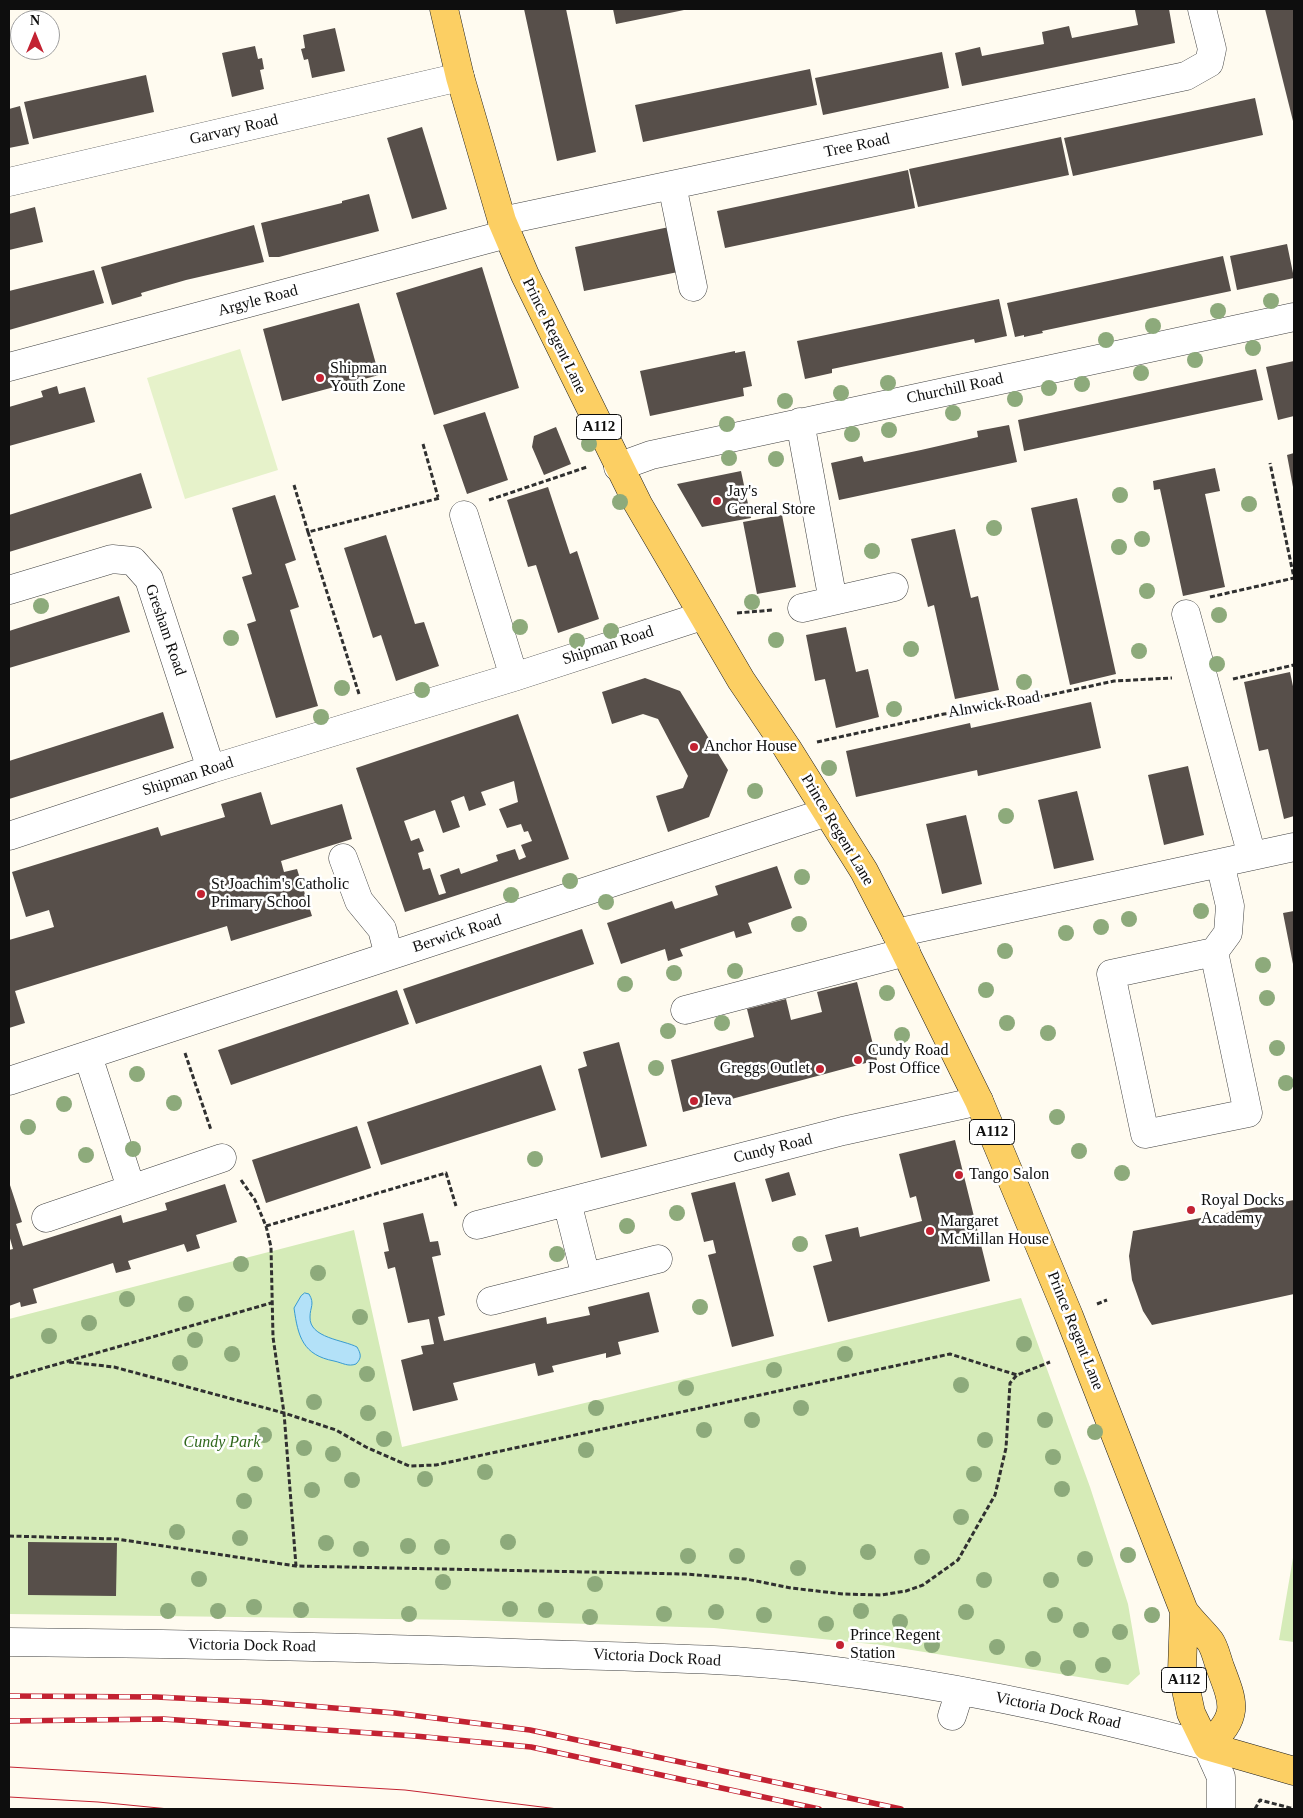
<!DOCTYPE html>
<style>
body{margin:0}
#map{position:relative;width:1303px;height:1818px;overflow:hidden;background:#fffbf0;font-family:"Times New Roman",serif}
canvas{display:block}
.frame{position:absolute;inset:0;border:10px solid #0e0e0e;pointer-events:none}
.north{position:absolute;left:10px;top:10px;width:50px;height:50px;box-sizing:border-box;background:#fff;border:1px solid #9f9f9f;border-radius:50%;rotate:0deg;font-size:14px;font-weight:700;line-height:20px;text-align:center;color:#0e0e0e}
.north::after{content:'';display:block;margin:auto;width:18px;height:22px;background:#c32232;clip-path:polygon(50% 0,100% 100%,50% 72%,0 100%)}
</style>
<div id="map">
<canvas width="1303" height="1818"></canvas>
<div class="frame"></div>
<div class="north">N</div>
</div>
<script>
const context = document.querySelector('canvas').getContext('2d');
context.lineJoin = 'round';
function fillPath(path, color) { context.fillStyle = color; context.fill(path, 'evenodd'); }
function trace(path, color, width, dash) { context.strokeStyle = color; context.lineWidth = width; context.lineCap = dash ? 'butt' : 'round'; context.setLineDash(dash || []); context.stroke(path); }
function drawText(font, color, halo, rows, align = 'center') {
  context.font = font + ' "Times New Roman",serif'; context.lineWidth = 5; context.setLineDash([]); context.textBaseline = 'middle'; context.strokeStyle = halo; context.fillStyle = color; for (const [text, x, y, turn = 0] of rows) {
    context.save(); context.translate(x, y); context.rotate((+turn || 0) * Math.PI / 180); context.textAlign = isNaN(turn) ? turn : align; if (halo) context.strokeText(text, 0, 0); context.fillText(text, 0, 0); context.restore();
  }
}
fillPath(new Path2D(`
 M 354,1230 L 402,1447 L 1021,1298 L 1090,1487 L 1128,1604 L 1140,1674 L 1128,1685 L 881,1645 L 714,1628 L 464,1620 L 9,1614 L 9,1319 Z
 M 1294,1552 L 1294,1642 L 1279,1640 Z`), '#d5ebb8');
fillPath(new Path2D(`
 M 240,349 L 278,470 L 185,499 L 147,378 Z`), '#e6f2ca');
const water = new Path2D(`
 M 305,1293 L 309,1294 C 315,1304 310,1307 310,1317 C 309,1338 344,1340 357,1347 C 361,1354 362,1358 356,1364 C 348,1367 343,1363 334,1361 C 303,1355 298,1337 294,1308 L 301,1296 Z`);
fillPath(water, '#b3e1f8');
trace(water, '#389bd1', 1);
fillPath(new Path2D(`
 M 524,9 L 566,9 L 596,152 L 557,161 Z
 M 613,9 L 684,9 L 684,10 L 616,24 Z
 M 1143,9 L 1169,9 L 1175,43 L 962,86 L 955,53 L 980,47 L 982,56 L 1044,44 L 1042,32 L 1069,26 L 1072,38 L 1138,25 L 1135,10 Z
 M 1265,9 L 1294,9 L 1294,125 Z
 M 335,28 L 345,71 L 312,78 L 308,59 L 304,60 L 301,49 L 305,48 L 303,35 Z
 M 255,46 L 258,59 L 262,58 L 264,69 L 260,70 L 264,89 L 232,97 L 222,53 Z
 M 942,52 L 949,88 L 823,115 L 815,78 Z
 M 810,69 L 817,105 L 643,142 L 635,105 Z
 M 146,75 L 154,112 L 33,139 L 24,102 Z
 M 1255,98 L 1263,135 L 1073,176 L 1064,138 Z
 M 20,106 L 29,144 L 9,148 L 9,109 Z
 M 422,127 L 447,209 L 412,219 L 387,138 Z
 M 1061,137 L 1069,175 L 918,207 L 909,169 Z
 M 908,170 L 915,208 L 725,248 L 717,211 Z
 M 369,194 L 379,231 L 279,257 L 269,257 L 261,223 L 342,203 L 342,201 Z
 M 35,207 L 43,242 L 9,250 L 9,214 Z
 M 254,225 L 264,262 L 186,280 L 141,293 L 142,296 L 112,305 L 101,267 Z
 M 669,227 L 678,272 L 584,291 L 575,247 Z
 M 1287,244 L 1294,278 L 1237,290 L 1230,256 Z
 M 1223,256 L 1231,291 L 1042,331 L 1043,333 L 1024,337 L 1024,335 L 1015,337 L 1007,303 Z
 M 482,267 L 519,388 L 434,415 L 396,293 Z
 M 94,270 L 104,303 L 9,330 L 9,291 Z
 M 999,299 L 1007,336 L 975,343 L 974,339 L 879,359 L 832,369 L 832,373 L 805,379 L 797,341 Z
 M 359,303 L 379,375 L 282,401 L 263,329 Z
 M 735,351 L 735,353 L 745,351 L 752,386 L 743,388 L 744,396 L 650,416 L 640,371 Z
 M 1294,361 L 1294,416 L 1278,420 L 1266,367 Z
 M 1256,369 L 1263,400 L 1024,451 L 1018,420 Z
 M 57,386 L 59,394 L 85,387 L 95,422 L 9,446 L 9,407 L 43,397 L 41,391 Z
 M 485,412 L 508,480 L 467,494 L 443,425 Z
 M 1009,425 L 1017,462 L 839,500 L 831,463 L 862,456 L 864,462 L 921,450 L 978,437 L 977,431 Z
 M 556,427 L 571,464 L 544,475 L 532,447 L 534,436 Z
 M 1294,453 L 1294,487 L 1293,487 L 1287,455 Z
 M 1215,468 L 1220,491 L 1205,494 L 1225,587 L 1183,596 L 1160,489 L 1154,490 L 1153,481 Z
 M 741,471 L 751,518 L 702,527 L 677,484 Z
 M 141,473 L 152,508 L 9,552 L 9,515 Z
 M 548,487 L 570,554 L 577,551 L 599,619 L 558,633 L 536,565 L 528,567 L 507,500 Z
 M 275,495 L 296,560 L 285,564 L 299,607 L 290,610 L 318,706 L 276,718 L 247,624 L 256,621 L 242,577 L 252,574 L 232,508 Z
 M 1077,498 L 1116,674 L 1070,685 L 1031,508 Z
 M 782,515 L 796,587 L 757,594 L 743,522 Z
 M 955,529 L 971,598 L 978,596 L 999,690 L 955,699 L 934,605 L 928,607 L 911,539 Z
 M 386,535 L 415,624 L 424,622 L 439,666 L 396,681 L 381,635 L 373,638 L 344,548 Z
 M 119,596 L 130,632 L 9,668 L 9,631 Z
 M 846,627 L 856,672 L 868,669 L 879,717 L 836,728 L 825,679 L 815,681 L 806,635 Z
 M 1290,672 L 1294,691 L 1294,816 L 1284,819 L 1268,749 L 1259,751 L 1244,682 Z
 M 645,678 L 680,691 L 728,770 L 709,817 L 668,832 L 656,796 L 683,788 L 688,776 L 658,719 L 643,714 L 612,724 L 602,692 Z
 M 1091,702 L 1101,748 L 978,776 L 977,770 L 856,797 L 846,751 L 970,723 L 971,728 Z
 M 163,712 L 174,748 L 9,799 L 9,761 Z
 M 518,714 L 569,859 L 405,912 L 356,768 ZM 514,781 L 518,802 L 499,809 L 507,828 L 521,824 L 524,832 L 528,831 L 532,841 L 521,845 L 526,857 L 519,860 L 515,849 L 496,855 L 498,861 L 461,874 L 459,868 L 440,875 L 446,893 L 439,895 L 430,868 L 423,870 L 418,853 L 424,851 L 419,838 L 411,841 L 404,821 L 435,810 L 443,833 L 460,827 L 451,801 L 464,796 L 469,811 L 486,805 L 481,792 Z
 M 1188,766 L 1204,835 L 1164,845 L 1148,775 Z
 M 1077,791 L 1094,860 L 1054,869 L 1038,800 Z
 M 261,792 L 271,825 L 342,804 L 352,839 L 281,861 L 284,872 L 297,869 L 312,916 L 231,941 L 227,926 L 15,991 L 25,1023 L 9,1028 L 9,940 L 54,927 L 49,910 L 26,917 L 12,872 L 158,827 L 161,836 L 225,817 L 221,804 Z
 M 966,815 L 982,884 L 942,894 L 926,824 Z
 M 777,866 L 792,908 L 748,923 L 752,933 L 736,938 L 734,931 L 680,949 L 683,956 L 668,961 L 665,949 L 621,964 L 607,923 L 672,901 L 675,909 L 718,895 L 715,886 Z
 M 1294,911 L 1294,963 L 1293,964 L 1283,913 Z
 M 582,929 L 594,964 L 416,1024 L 403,989 Z
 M 857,982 L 877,1060 L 683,1112 L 671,1060 L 754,1037 L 747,1009 L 786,999 L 791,1020 L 822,1012 L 817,992 Z
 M 397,990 L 409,1024 L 231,1085 L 218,1050 Z
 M 619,1042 L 647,1146 L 601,1158 L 578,1069 L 587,1066 L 583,1052 Z
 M 541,1065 L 556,1110 L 381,1165 L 367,1122 Z
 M 357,1126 L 371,1168 L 266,1203 L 252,1160 Z
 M 955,1140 L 990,1281 L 828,1322 L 813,1266 L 832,1261 L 825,1235 L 858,1227 L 860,1237 L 922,1221 L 916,1196 L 910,1198 L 899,1154 Z
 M 789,1172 L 796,1195 L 772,1202 L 765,1179 Z
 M 9,1182 L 22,1222 L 16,1224 L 23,1246 L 121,1215 L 123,1223 L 167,1210 L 165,1203 L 225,1184 L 237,1222 L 196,1235 L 200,1248 L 187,1252 L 184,1244 L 128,1261 L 131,1269 L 116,1273 L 113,1263 L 33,1289 L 37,1303 L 21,1307 L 20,1302 L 9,1306 L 9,1250 L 13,1249 L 9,1235 Z
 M 735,1182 L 774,1336 L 732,1347 L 708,1255 L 716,1253 L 713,1240 L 704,1242 L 691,1193 Z
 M 1294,1200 L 1294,1294 L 1152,1325 L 1143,1311 L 1132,1280 L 1129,1256 L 1133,1231 Z
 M 423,1213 L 430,1242 L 438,1241 L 441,1255 L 432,1257 L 445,1315 L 438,1317 L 444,1341 L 546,1317 L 547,1324 L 590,1315 L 588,1307 L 649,1292 L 659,1332 L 618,1342 L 621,1354 L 606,1358 L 606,1353 L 552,1366 L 554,1372 L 538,1376 L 535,1363 L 453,1383 L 458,1400 L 413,1411 L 401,1360 L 423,1354 L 421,1346 L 434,1344 L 429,1319 L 408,1323 L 395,1267 L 388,1269 L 384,1252 L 389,1251 L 383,1223 Z
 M 28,1542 L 117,1543 L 116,1596 L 28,1595 Z`), '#574f4a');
const minor = new Path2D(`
 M 9,182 L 460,77
 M 672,185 L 693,287
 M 502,221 L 1186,76 L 1209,63 L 1212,49 L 1202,9
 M 9,367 L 507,234
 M 800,422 L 833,601
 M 618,467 L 651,455 L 1294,317
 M 464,515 L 514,677
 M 9,590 L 112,559 L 133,561 L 149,579 L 211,769
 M 802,608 L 894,587
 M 1186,614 L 1252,856
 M 9,836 L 211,769 L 514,677 L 702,616
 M 343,858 L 359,901 L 382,929 L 389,956
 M 896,933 L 1294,847
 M 1214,952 L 1248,1113 L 1145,1134 L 1111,974 L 1214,952 L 1228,933 L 1230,906 L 1220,863
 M 685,1010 L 906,952
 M 88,1056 L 131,1188
 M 9,1081 L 827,812
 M 567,1202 L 586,1277
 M 46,1218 L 222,1158
 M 477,1225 L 843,1131 L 979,1101
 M 491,1301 L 658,1259
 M 9,1642 C 187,1644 364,1647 542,1654 C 635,1657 728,1658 820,1669 C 951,1685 1080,1713 1207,1746 L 1221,1777 L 1221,1809
 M 952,1716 L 960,1691`);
const major = new Path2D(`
 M 444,9 L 460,77 L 502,221 L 525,275 L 638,504 L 741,680 L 787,748 L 864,871 L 896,933 L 979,1101 L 1069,1316 L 1184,1611 C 1192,1622 1202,1631 1210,1641 C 1215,1648 1217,1659 1220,1667 C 1235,1706 1239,1716 1207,1746
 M 1184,1611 L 1182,1671 L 1191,1713 L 1207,1746
 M 1207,1746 L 1294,1771`);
trace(minor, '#414141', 29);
trace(major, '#1f1f1f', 29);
trace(new Path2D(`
 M 423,444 L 438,497
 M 294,485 L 308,532
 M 489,500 L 587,467
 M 1210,597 L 1294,578 L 1270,463
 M 737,613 L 773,610
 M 1233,679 L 1294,665
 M 359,694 L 308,532 L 440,498
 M 817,742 L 944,714 L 985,709 L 1114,681 L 1172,678
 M 185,1053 L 211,1130
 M 241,1180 L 255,1200 L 266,1226 L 271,1247 L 273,1337 L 284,1413 L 296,1566
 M 266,1226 L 446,1173 L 456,1206
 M 1097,1304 L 1107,1300
 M 69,1362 L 114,1367 L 284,1413 L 336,1430 L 366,1447 L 409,1466 L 436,1465 L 950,1354 L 1017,1375
 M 9,1378 L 271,1303
 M 9,1536 L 117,1539 L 296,1566 L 685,1574 L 746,1579 L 791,1588 L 843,1594 L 881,1595 L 906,1591 L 923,1585 L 958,1560 L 995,1495 L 1006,1448 L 1010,1383 L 1017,1375 L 1050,1362
 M 1255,1809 L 1260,1800 L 1294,1809`), '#303030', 3, [5, 2.5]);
trace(minor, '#fff', 28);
trace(major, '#fccf63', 28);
trace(new Path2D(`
 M 9,1767 L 405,1790 L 558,1809
 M 9,1797 L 98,1802 L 169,1809`), '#c32232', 1);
const rail = new Path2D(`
 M 9,1696 L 156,1697 L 261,1702 L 395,1713 L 530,1730 L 901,1809
 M 9,1721 L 163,1719 L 415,1736 L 531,1747 L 819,1809`);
trace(rail, '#c32232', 5.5);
trace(rail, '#fff', 4, [11]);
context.fillStyle = '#8daa7b';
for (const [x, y] of [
 [1271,301],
 [1218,311],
 [1153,326],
 [1106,340],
 [1253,348],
 [1195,360],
 [1141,373],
 [888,383],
 [1082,384],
 [1049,388],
 [841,393],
 [1015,399],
 [785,401],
 [953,413],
 [727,424],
 [889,430],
 [852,434],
 [589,444],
 [729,458],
 [776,459],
 [1120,495],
 [620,502],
 [1249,504],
 [994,528],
 [1142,539],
 [1119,547],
 [872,551],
 [1147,591],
 [752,602],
 [41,606],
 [1219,615],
 [520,627],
 [611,631],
 [231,638],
 [776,640],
 [577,641],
 [911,649],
 [1139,651],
 [1217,664],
 [1024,682],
 [342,688],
 [422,690],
 [894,709],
 [321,717],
 [829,768],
 [755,791],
 [1006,816],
 [802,877],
 [570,881],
 [511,895],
 [606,902],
 [1201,911],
 [1129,919],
 [799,924],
 [1101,927],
 [1066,933],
 [1005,951],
 [1263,965],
 [735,971],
 [674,973],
 [625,984],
 [986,990],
 [887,993],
 [1267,998],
 [722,1023],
 [1007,1023],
 [668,1031],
 [1048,1033],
 [902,1035],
 [1277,1048],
 [656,1068],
 [137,1074],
 [1286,1083],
 [174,1103],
 [64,1104],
 [1057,1117],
 [28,1127],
 [133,1149],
 [1079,1151],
 [86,1155],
 [535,1159],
 [1122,1173],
 [677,1213],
 [627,1226],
 [800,1244],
 [557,1254],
 [241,1264],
 [318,1273],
 [127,1299],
 [186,1304],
 [700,1307],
 [360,1317],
 [89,1323],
 [49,1336],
 [195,1340],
 [1024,1344],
 [232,1354],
 [845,1354],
 [180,1363],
 [774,1370],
 [367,1374],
 [961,1385],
 [686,1388],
 [314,1402],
 [596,1408],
 [801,1408],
 [368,1413],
 [752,1420],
 [1045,1420],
 [704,1430],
 [1095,1432],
 [264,1435],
 [384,1439],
 [985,1440],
 [304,1448],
 [586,1450],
 [333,1454],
 [1053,1457],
 [485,1472],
 [255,1474],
 [974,1474],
 [425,1479],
 [352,1480],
 [1062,1489],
 [312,1490],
 [244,1501],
 [961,1517],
 [177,1532],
 [240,1538],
 [508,1542],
 [326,1543],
 [408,1546],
 [442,1547],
 [361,1549],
 [868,1552],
 [1128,1555],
 [688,1556],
 [737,1556],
 [922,1557],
 [1085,1559],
 [798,1568],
 [199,1579],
 [984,1580],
 [1051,1580],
 [443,1582],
 [595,1584],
 [254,1607],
 [510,1609],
 [301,1610],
 [546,1610],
 [168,1611],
 [218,1611],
 [861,1611],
 [716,1612],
 [966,1612],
 [409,1614],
 [664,1614],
 [764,1615],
 [1055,1615],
 [1152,1615],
 [590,1617],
 [900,1622],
 [826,1624],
 [1081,1630],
 [1120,1632],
 [932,1645],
 [997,1647],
 [1033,1659],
 [1103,1665],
 [1068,1668]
]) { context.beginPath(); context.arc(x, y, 8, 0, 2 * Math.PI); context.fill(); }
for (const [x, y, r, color] of [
 [320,378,5,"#c32232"],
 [717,501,5,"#c32232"],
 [694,747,5,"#c32232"],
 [201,894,5,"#c32232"],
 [858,1060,5,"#c32232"],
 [820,1069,5,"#c32232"],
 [694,1101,5,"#c32232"],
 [959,1175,5,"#c32232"],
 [1191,1210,5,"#c32232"],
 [930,1231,5,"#c32232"],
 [840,1645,5,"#c32232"]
]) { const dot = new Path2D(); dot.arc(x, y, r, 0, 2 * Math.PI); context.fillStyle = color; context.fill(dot); trace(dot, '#fff', 2); }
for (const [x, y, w] of [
 [599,427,45],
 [992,1132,45],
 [1184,1680,45]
]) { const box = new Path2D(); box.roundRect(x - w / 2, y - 12.5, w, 25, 4); context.fillStyle = '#fff'; context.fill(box); trace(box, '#0e0e0e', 1); }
drawText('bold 15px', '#0e0e0e', null, [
 ["A112",599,427],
 ["A112",992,1132],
 ["A112",1184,1680]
]);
drawText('16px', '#0e0e0e', '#fff', [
 ["Garvary Road",234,130,-13],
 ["Tree Road",857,146,-12],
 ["Argyle Road",258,301,-15],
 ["Prince Regent Lane",554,336,64],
 ["Churchill Road",955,389,-12],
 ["Gresham Road",165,630,71],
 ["Shipman Road",608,646,-18],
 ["Alnwick Road",994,705,-10],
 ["Shipman Road",188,777,-18],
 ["Prince Regent Lane",837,830,59],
 ["Berwick Road",457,934,-18],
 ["Cundy Road",773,1149,-14],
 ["Prince Regent Lane",1075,1331,68],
 ["Victoria Dock Road",252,1646,1],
 ["Victoria Dock Road",657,1658,3],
 ["Victoria Dock Road",1058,1711,12]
]);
drawText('16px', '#0e0e0e', '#fff', [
 ["Shipman",330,369],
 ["Youth Zone",330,387],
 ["Jay's",727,492],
 ["General Store",727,510],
 ["Anchor House",704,747],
 ["St Joachim's Catholic",211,885],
 ["Primary School",211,903],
 ["Cundy Road",868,1051],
 ["Post Office",868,1069],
 ["Greggs Outlet",810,1069,"right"],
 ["Ieva",704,1101],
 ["Tango Salon",969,1175],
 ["Royal Docks",1201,1201],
 ["Academy",1201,1219],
 ["Margaret",940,1222],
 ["McMillan House",940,1240],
 ["Prince Regent",850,1636],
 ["Station",850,1654]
], 'left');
drawText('italic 16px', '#30681c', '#fff', [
 ["Cundy Park",222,1443]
]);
</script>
